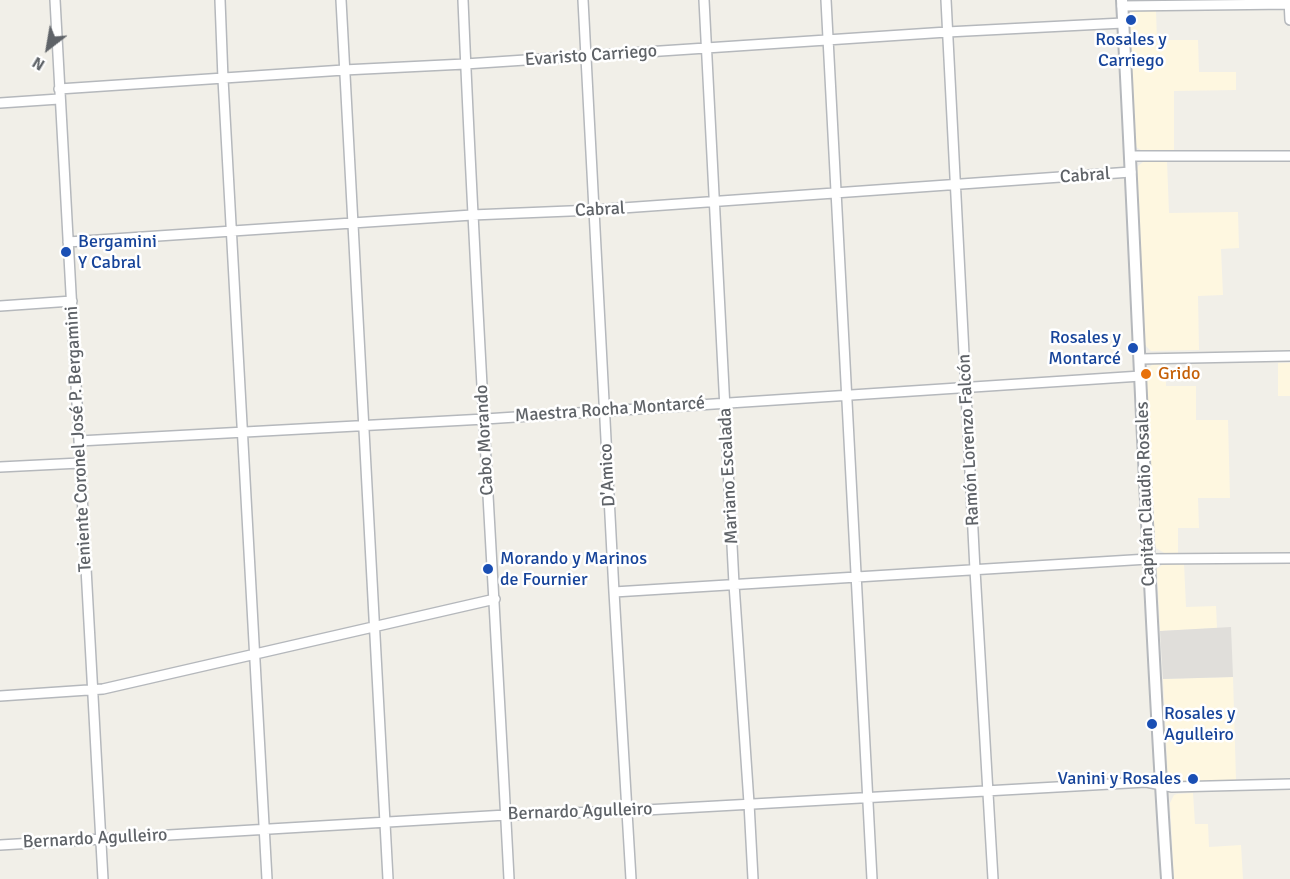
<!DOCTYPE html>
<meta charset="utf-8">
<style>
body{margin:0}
#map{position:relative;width:1290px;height:879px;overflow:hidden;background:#f1efe8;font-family:Signika,sans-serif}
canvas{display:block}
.north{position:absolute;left:18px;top:18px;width:60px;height:60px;-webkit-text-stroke:4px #fff;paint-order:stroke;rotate:211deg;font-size:16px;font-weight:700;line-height:24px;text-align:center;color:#5f6368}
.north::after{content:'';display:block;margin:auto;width:21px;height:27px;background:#5f6368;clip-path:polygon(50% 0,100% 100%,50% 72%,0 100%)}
</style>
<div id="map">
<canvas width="1290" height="879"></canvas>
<div class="north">N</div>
</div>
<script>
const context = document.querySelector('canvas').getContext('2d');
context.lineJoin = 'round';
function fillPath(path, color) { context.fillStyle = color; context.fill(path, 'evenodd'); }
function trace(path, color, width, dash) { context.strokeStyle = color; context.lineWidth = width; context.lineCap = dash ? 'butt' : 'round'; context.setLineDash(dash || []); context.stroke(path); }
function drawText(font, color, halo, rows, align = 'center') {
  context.font = font + ' Signika,sans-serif'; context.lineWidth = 5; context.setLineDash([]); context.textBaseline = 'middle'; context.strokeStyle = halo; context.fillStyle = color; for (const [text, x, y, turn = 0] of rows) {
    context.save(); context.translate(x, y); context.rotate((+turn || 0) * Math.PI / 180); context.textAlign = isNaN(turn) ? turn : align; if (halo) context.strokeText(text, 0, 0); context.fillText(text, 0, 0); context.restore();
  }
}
fillPath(new Path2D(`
 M 1133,11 L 1156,11 L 1157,40 L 1198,40 L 1199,72 L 1236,72 L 1236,90 L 1174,91 L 1174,152 L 1144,152 L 1136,147 L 1129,18 Z
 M 1167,161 L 1169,213 L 1238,212 L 1239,248 L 1221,249 L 1223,295 L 1198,296 L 1199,350 L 1151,351 L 1144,344 L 1137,172 L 1138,166 L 1143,162 Z
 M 1278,363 L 1290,363 L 1290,396 L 1278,396 Z
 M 1153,364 L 1166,364 L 1166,386 L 1196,386 L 1196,420 L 1228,420 L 1230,498 L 1198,498 L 1199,528 L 1178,528 L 1178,554 L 1166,554 L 1156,548 L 1155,544 L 1146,370 Z
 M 1184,563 L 1186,607 L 1216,606 L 1217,628 L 1160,631 L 1157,569 L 1163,564 Z
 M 1233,677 L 1236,780 L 1172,782 L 1168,779 L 1163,679 Z
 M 1193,793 L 1195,824 L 1208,824 L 1209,847 L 1241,845 L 1243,879 L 1174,879 L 1170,803 L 1174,795 L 1177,794 Z`), '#fef7e0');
fillPath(new Path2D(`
 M 1231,627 L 1233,677 L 1163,679 L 1160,631 Z`), '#e0deda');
const minor = new Path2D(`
 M 55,0 L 103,879
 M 220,0 L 223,79 L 267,879
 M 341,0 L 388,879
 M 463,0 C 475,293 494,586 509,879
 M 583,0 L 614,592 L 631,879
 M 704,0 L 734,584 L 749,803 L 753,879
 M 826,0 L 872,879
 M 946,0 L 975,570 L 993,879
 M 1289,0 L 1290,20
 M 1122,6 L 1290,4
 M 59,89 L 344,70 L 465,64 L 947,32 L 1123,23
 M 0,103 L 59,99
 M 1130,156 L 1290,156
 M 68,242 L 472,215 L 594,210 L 1131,172
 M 0,306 L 72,301
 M 1140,359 L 1290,356
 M 79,441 L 485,419 L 1141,376
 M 0,467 L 80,463
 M 614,592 L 1148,559 L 1290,558
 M 0,696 L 103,689 L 495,599
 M 0,845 L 506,815 L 628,811 L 1146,782 L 1172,787 L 1290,784`);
const tertiary = new Path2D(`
 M 1122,0 C 1138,293 1147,586 1167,879`);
trace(minor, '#b5b8bc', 12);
trace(tertiary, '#b5b8bc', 14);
trace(minor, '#fff', 9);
trace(tertiary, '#fff', 10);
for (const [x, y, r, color] of [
 [1131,20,6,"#1a4fb4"],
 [66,252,6,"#1a4fb4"],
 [1133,348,6,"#1a4fb4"],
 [1146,374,6,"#e8710a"],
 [488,569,6,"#1a4fb4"],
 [1152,724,6,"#1a4fb4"],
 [1193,779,6,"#1a4fb4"]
]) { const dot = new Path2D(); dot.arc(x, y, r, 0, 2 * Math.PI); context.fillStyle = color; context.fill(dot); trace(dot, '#fff', 2); }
drawText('18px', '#164399', '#fff', [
 ["Rosales y",1131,40,"center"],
 ["Carriego",1131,61,"center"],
 ["Bergamini",78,242],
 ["Y Cabral",78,263],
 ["Rosales y",1121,338,"right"],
 ["Montarcé",1121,359,"right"],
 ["Morando y Marinos",500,559],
 ["de Fournier",500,580],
 ["Rosales y",1164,714],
 ["Agulleiro",1164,735],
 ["Vanini y Rosales",1181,779,"right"]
], 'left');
drawText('18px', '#5f6368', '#fff', [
 ["Evaristo Carriego",591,56,-4],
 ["Cabral",1085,176,-4],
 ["Cabral",600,210,-3],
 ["Maestra Rocha Montarcé",610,410,-4],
 ["Teniente Coronel José P. Bergamini",79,439,-93],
 ["Cabo Morando",485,440,-93],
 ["Ramón Lorenzo Falcón",969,440,-93],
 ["D'Amico",608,475,-93],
 ["Mariano Escalada",729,476,-93],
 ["Capitán Claudio Rosales",1146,494,-92],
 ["Bernardo Agulleiro",580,812,-2],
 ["Bernardo Agulleiro",95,839,-3]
]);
drawText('18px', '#c56008', '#fff', [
 ["Grido",1158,374]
], 'left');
</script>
